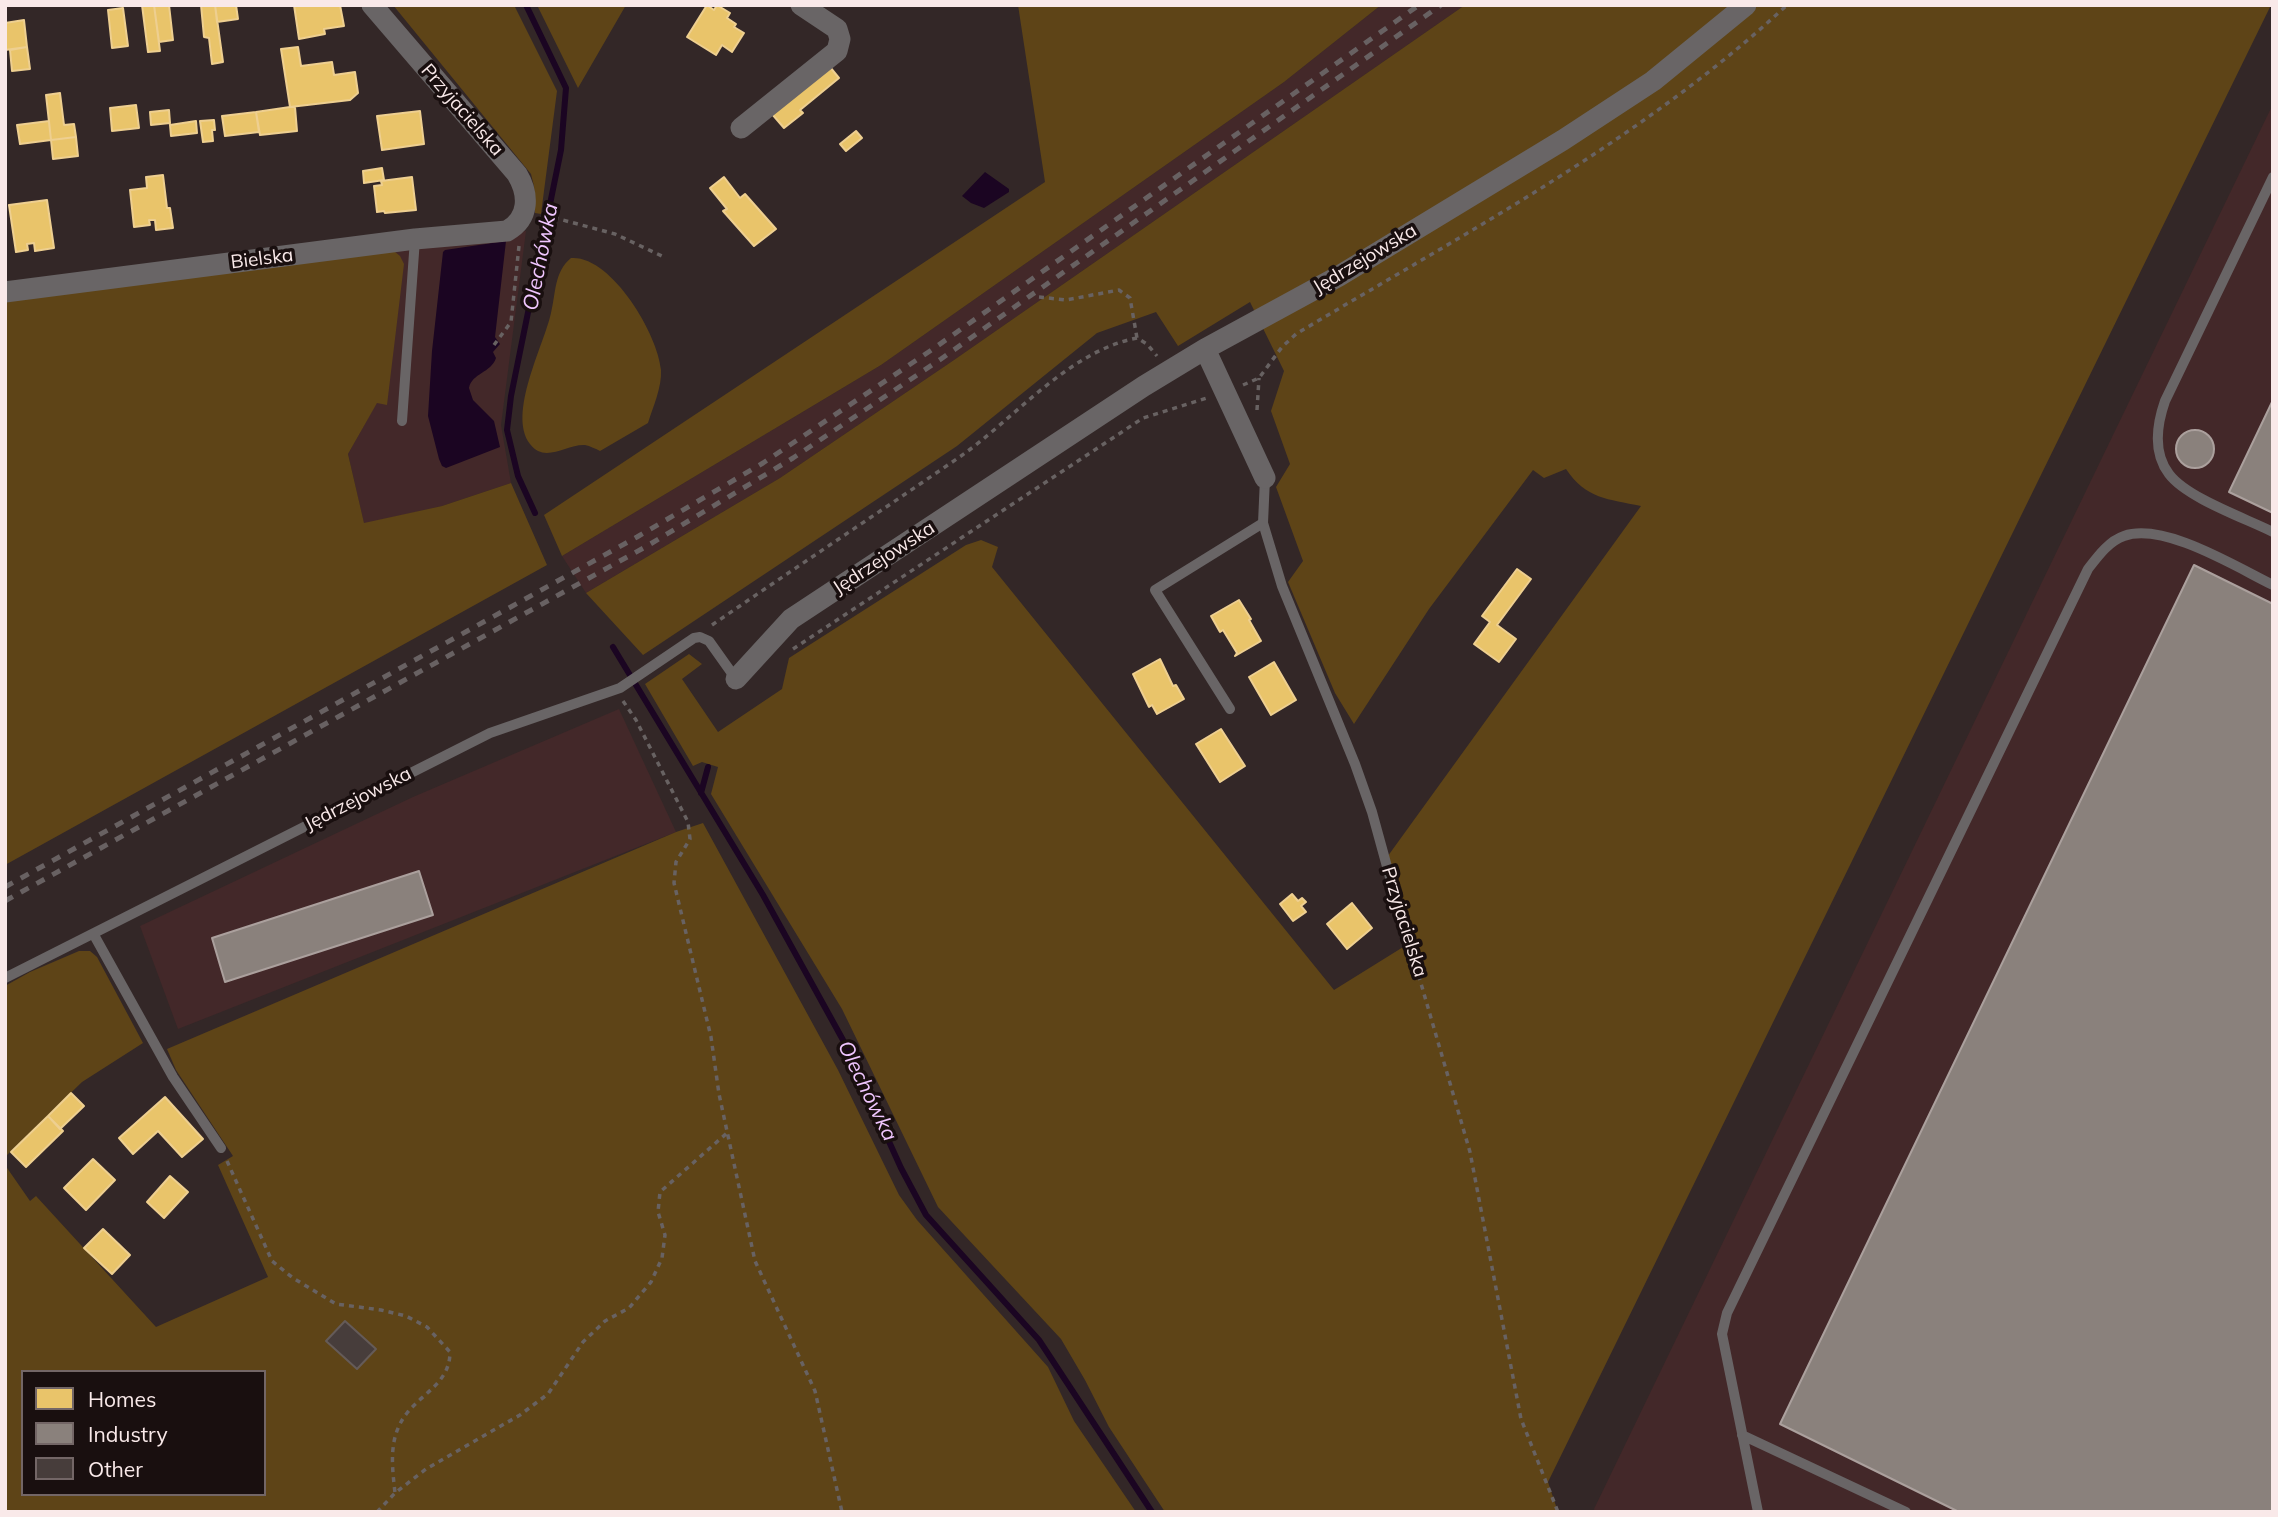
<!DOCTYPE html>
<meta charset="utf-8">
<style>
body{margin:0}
#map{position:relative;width:2278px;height:1517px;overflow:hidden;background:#332727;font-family:Mulish,sans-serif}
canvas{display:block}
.frame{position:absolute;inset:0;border:7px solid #f9e9e9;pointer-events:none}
.legend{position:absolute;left:21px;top:1370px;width:245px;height:126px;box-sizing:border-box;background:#190f0f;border:2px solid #736666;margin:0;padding:9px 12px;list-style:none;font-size:21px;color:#f9e9e9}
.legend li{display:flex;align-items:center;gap:14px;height:35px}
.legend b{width:35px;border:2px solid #736666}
</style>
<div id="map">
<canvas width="2278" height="1517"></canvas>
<div class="frame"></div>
<ul class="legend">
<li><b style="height:19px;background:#e9c46a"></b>Homes</li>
<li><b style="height:19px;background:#8a817c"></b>Industry</li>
<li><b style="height:19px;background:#473d3b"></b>Other</li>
</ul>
</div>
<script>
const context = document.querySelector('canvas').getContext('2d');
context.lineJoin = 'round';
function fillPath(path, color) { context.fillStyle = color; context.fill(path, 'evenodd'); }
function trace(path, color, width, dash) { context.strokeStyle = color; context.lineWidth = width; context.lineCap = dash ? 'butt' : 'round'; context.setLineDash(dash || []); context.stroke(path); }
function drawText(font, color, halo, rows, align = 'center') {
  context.font = font + ' Mulish,sans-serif'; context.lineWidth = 7; context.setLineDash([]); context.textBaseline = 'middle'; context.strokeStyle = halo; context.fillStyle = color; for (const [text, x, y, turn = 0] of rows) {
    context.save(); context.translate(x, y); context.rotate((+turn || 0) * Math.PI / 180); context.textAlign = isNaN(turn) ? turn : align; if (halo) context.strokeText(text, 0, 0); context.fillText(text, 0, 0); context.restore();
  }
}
fillPath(new Path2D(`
 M 1381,5 L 1465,5 L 954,360 L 780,478 L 586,593 L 562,556 L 881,365 L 1284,82 Z
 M 2273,104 L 2273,1512 L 1595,1512 L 1594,1509 Z
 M 526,231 L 501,425 L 511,483 L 442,506 L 364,524 L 348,454 L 377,402 L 386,404 L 389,247 Z
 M 619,709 L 676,832 L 178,1029 L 140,926 L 413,797 Z`), '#432829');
fillPath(new Path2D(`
 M 393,5 L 514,5 L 557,91 L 541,214 L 535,213 L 534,186 L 531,174 Z
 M 537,5 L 626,5 L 578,88 Z
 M 1018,5 L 1381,5 L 1284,82 L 881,365 L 562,556 L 544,515 L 1045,182 Z
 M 1465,5 L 2271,5 L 1548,1482 L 1558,1512 L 1165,1512 L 1109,1427 L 1085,1380 L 1061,1339 L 938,1207 L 842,1009 L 711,794 L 718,767 L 702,762 L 693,766 L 645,684 L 689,654 L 702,664 L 682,679 L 718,732 L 782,689 L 789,658 L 966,545 L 981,540 L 998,547 L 992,567 L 1334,990 L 1408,944 L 1385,860 L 1641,506 C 1608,499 1586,499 1566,469 L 1544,478 L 1533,470 L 1429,609 L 1354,724 L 1335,693 L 1288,582 L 1303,561 L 1276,487 L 1290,464 L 1271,411 L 1284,371 L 1250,302 L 1178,346 L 1156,312 L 1097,333 L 957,446 L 643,655 L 586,593 L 780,478 L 954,360 Z
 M 389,247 L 400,256 L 404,264 L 387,405 L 377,403 L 348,454 L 364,523 L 442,506 L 511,483 L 547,565 L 5,865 L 5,302 Z
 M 571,258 C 611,255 658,334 661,370 C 662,387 653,407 648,423 L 600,451 C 596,449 590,446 585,445 C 566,444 545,464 530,444 C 507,414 544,345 551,313 C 556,293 554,272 571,258 Z
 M 703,823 L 838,1070 L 899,1195 L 917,1220 L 1048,1367 L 1074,1421 L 1136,1512 L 5,1512 L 5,1165 L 30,1201 L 36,1196 L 156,1327 L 268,1277 L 218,1165 L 233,1156 L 176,1070 L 167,1049 L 676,832 ZM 23,1372 L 264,1372 L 264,1494 L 23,1494 Z
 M 79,951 L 90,951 L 97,957 L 143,1043 L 82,1082 L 5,1157 L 5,986 L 30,972 Z`), '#5e4417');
fillPath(new Path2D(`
 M 985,172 L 1009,189 L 1009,192 L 984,208 L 971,203 L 962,196 Z
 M 506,241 L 495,337 L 500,344 L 493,352 L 496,358 C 491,373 472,373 469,388 L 473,400 L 494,421 L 500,447 L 446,468 L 442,466 L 439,459 L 428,416 L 432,351 L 443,252 L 445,250 Z`), '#1b0522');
const homes = new Path2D(`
 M 142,5 L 154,5 L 160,51 L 148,52 Z
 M 154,5 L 169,5 L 173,40 L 159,42 Z
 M 201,5 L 215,5 L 223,62 L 212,64 L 209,38 L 204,37 Z
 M 215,5 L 236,5 L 238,19 L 217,22 Z
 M 294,5 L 340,5 L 344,26 L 324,29 L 325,34 L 299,39 Z
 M 707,5 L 714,10 L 717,5 L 730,13 L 727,18 L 736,24 L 734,27 L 744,33 L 732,52 L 722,45 L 716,55 L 687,37 Z
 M 123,8 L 128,46 L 112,48 L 108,10 Z
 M 24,20 L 27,47 L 5,50 L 5,23 Z
 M 27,47 L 30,69 L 12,71 L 10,50 Z
 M 298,47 L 301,66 L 332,62 L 334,75 L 355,72 L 358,93 L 350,100 L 290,107 L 281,49 Z
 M 830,67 L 839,78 L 800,110 L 803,113 L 784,128 L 772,114 Z
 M 60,93 L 64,125 L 74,124 L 76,137 L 51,140 L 46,95 Z
 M 136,105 L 139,128 L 112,131 L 110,108 Z
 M 290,107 L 295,107 L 297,131 L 260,135 L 256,112 Z
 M 169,110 L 170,123 L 151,125 L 150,112 Z
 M 420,111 L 424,144 L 382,150 L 377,116 Z
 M 256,112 L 259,132 L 225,136 L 222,116 Z
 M 214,120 L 215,130 L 212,130 L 213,141 L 203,142 L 200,121 Z
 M 49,121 L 51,140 L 20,144 L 17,125 Z
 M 196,121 L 197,133 L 171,136 L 170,125 Z
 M 856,131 L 862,138 L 846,151 L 840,144 Z
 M 76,137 L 78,156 L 53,159 L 51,140 Z
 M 382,168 L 384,180 L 364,183 L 363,171 Z
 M 163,175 L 167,208 L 170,208 L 173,228 L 156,230 L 155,220 L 149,220 L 150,225 L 134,227 L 130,190 L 147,188 L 146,177 Z
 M 412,177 L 416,210 L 385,213 L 384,211 L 377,212 L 374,186 L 382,185 L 381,181 Z
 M 724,177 L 740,198 L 745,194 L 776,229 L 754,246 L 723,211 L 727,209 L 710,188 Z
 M 47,200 L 54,248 L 35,251 L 34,243 L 27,244 L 28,250 L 16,252 L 9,205 Z
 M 1517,569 L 1531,579 L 1497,625 L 1516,639 L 1499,662 L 1474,644 L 1490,622 L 1482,616 Z
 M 1239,600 L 1251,619 L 1249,620 L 1261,641 L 1235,656 L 1237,653 L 1223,630 L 1220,632 L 1211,616 Z
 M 1160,659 L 1173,686 L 1176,685 L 1184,699 L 1157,714 L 1152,705 L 1149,707 L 1133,674 Z
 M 1274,662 L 1296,700 L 1271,715 L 1249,677 Z
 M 1221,729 L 1245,766 L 1220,782 L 1196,744 Z
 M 1292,894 L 1298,901 L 1302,898 L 1306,902 L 1301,906 L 1306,912 L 1293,921 L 1280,904 Z
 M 1352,903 L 1372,928 L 1347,949 L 1327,924 Z
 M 71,1093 L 84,1106 L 60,1129 L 48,1116 Z
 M 165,1097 L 203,1139 L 182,1157 L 158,1131 L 133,1154 L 119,1138 Z
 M 48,1116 L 63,1131 L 26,1167 L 11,1152 Z
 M 93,1159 L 115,1180 L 86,1210 L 64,1188 Z
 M 170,1176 L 188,1192 L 164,1218 L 147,1202 Z
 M 103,1229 L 130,1255 L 112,1274 L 84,1248 Z`);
fillPath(homes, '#e9c46a');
trace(homes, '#eecf90', 2);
const industry = new Path2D(`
 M 2273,400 L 2273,513 L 2229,492 Z
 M2176 449a19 19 0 1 1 38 0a19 19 0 1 1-38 0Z
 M 2194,565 L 2273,604 L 2273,1512 L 1959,1512 L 1780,1424 Z
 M 419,871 L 433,915 L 225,982 L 212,938 Z`);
fillPath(industry, '#8a817c');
trace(industry, '#aba09d', 2);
trace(new Path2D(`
 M 526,5 L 566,88 L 561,150 L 511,396 L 507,430 L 518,476 L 535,513
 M 613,647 L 763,895 L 843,1040 L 901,1168 L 926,1215 L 1039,1340 L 1152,1512
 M 701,793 L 708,767`), '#1b0522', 6);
const building = new Path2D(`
 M 345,1321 L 376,1349 L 357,1369 L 326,1341 Z`);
fillPath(building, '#473d3b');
trace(building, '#655b58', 2);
trace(new Path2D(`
 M 544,215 L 615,234 L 662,256
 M 1039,297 L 1066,300 L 1119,290 L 1130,298 L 1137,338
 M 494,345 L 511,322 L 519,246
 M 1243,385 L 1259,378 L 1282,347 L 1296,334 C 1465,233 1642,140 1787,5
 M 1257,410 L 1259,378
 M 712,625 C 795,568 878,513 961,456 C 1015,418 1069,351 1137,338 L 1147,344 L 1157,356
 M 793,649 L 1143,418 L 1207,398
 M 623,701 L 636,720 L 688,822 L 690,839 L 676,862 L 674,883 L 711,1037 L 719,1094 L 755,1261 L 815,1391 L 842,1512
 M 1413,956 L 1470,1152 L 1521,1419 L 1558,1512
 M 227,1161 L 272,1261 L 293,1278 L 336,1304 L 381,1310 L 406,1316 L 427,1327 L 450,1352 C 450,1382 424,1392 407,1413 C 388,1437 392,1465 395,1493
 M 377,1512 L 395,1493 L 426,1469 L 520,1415 L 548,1394 L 583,1342 L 605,1321 L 629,1308 L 651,1282 L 662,1258 L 665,1235 L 658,1212 L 660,1192 L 727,1133`), '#686262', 3.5, [5, 5]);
trace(new Path2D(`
 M 2273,177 L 2165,401 C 2157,424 2153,453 2169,474 C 2187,498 2245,518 2273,532
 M 402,421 L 415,239
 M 1265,478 L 1263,523 L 1282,586 L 1355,764 L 1372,812 L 1408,943
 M 1230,709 L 1155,590 L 1263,523
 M 94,935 L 173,1077 L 221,1148
 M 5,978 L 490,733 L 620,688 L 694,638 L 700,637 L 709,641 L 736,679
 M 1742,1435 L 1906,1512
 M 1758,1512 L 1722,1334 L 1727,1313 L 2088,569 C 2098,556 2109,541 2124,536 C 2164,522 2236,567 2273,585`), '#696566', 10);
trace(new Path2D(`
 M 741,128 L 837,51 L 840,39 L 837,29 L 801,5
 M 5,292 L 415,239 L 507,231 C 530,218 529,194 517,174 L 372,5
 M 1205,349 L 1265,478
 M 736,679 L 791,619 L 1144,386 L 1205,349 L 1339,276 L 1563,140 L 1653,81 L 1746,5`), '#696566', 21);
trace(new Path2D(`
 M 5,887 L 637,537 L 763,463 L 933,349 L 1419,5
 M 5,901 L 647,546 L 793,458 L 941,359 L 1441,5`), '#686162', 5, [9, 9]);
drawText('19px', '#f9e9e9', '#190f0f', [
 ["Przyjacielska",462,110,49],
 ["Bielska",262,259,-7],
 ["Jędrzejowska",1365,259,-31],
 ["Jędrzejowska",884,558,-33],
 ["Jędrzejowska",358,799,-27],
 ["Przyjacielska",1404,922,73]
]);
drawText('italic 21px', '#f0c6ff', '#190f0f', [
 ["Olechówka",541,257,-79],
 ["Olechówka",867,1091,64]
]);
</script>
